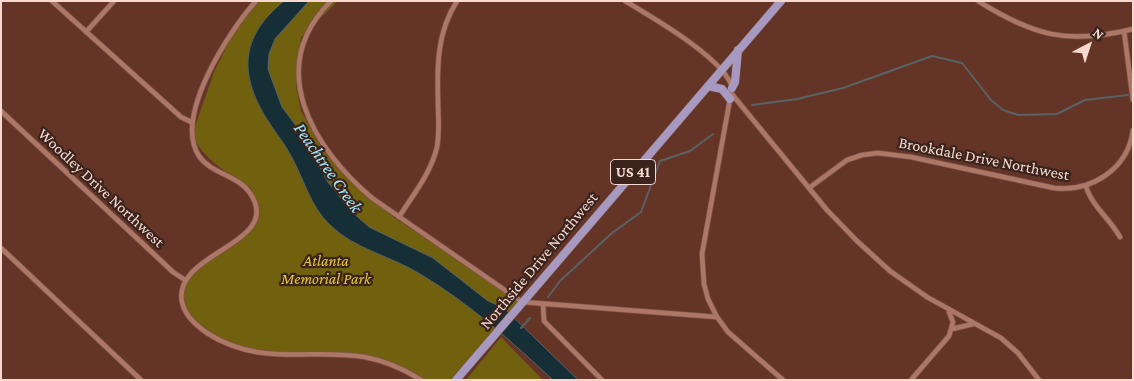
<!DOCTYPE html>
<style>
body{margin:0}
#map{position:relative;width:1134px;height:381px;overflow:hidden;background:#643427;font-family:"Crimson Pro",serif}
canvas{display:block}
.frame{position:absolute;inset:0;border:2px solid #f8d9d0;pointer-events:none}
.north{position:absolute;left:1064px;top:20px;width:50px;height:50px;-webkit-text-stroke:4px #3a241d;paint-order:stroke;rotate:40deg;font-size:14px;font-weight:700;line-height:20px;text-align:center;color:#f8d9d0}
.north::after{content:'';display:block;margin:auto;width:18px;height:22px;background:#f8d9d0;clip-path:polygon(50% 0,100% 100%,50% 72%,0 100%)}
</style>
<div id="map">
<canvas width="1134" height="381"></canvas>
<div class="frame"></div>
<div class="north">N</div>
</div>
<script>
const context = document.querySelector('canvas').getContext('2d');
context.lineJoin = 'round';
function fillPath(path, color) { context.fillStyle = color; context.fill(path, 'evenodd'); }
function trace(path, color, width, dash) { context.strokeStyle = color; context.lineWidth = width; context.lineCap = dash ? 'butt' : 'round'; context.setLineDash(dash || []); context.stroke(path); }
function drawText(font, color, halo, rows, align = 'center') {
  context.font = font + ' "Crimson Pro",serif'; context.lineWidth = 4.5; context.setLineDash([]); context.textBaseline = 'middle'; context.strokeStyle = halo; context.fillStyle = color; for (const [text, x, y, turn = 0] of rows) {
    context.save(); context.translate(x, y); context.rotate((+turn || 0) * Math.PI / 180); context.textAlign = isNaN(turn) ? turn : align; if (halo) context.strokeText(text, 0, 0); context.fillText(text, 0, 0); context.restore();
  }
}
fillPath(new Path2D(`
 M 259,1 L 338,1 L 301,37 L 296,86 L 301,111 L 323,150 L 349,181 L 396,219 L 525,303 L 497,324 L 491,334 L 450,380 L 426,380 L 409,370 L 374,358 L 246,350 L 211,339 L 180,304 L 183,280 L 250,232 L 258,212 L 251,188 C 229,174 203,159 192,135 L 214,72 L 239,21 Z
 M 501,337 L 543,380 L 466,380 Z`), '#71600e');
const water = new Path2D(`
 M 284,1 L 309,1 L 275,39 L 269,54 L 268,69 L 282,107 L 306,139 L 327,181 L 352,212 L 369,227 L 433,258 L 488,301 L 504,308 L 578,380 L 553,380 C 511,341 469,303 420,274 C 391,256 354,249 330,225 C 310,206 304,179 291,156 C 285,144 277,135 270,124 C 239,77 238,38 284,1 Z`);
fillPath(water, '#162f36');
trace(water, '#5a6264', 1);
trace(new Path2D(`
 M 752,105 L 797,99 L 843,88 L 932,56 L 962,63 L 991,100 L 1003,110 L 1018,115 L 1057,114 L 1085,100 L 1128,95
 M 548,297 L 560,281 L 612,233 L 641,212 L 660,161 L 690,151 L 713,134
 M 521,328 L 530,318`), '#5a6264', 2);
const street = new Path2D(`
 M 52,1 L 181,117 L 191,122
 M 256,1 C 229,31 173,117 199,156 C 211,174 238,175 250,193 C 285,244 172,252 182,302 C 185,316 196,325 207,333 C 260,367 309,348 365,357 C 386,361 404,369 421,380
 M 331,1 C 264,68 313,148 372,198 L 522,302 L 717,317
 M 625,1 C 650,16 727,60 732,88 L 702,254 L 704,284 L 708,299 L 717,317 L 728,332 L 783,380
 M 978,1 C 1034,36 1068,45 1133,29
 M 1124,31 L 1133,100
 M 86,32 L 114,1
 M 731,93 L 827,210 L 857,241 L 890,271 L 927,297 L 1001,338 L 1018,353 L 1039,380
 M 1,111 L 173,272 L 185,280
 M 1086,186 C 1091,205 1110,219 1120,237
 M 809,188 L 847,160 L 862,155 L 878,153 L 911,157 L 1054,188 C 1092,192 1128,169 1133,130
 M 399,217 C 413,195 431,173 437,147 C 440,131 438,116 438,101 C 437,66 437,32 457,1
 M 1,248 L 141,380
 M 543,304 L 544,321 L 602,380
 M 952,329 L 973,324
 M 911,380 L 949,336 L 953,322 L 949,312`);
const primary = new Path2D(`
 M 708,86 L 722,89 L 730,99
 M 732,88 L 735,82 L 738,50
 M 456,380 L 781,1`);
trace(street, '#7c5348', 6);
trace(primary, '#7c5348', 9);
trace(street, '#ad7768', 4.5);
trace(primary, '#a799bf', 8);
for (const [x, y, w] of [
 [633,172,45]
]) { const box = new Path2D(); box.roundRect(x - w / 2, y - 12.5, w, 25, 4); context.fillStyle = '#3a241d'; context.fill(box); trace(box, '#f8d9d0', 1); }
drawText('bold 15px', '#f8d9d0', null, [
 ["US 41",633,172]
]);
drawText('16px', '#f8d9d0', '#3a241d', [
 ["Brookdale Drive Northwest",984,159,11],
 ["Woodley Drive Northwest",101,188,43],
 ["Northside Drive Northwest",539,261,-50]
]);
drawText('italic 16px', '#e6c736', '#3a241d', [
 ["Atlanta",326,261],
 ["Memorial Park",326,279]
]);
drawText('italic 18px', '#9ee9fc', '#3a241d', [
 ["Peachtree Creek",328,168,55]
]);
</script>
